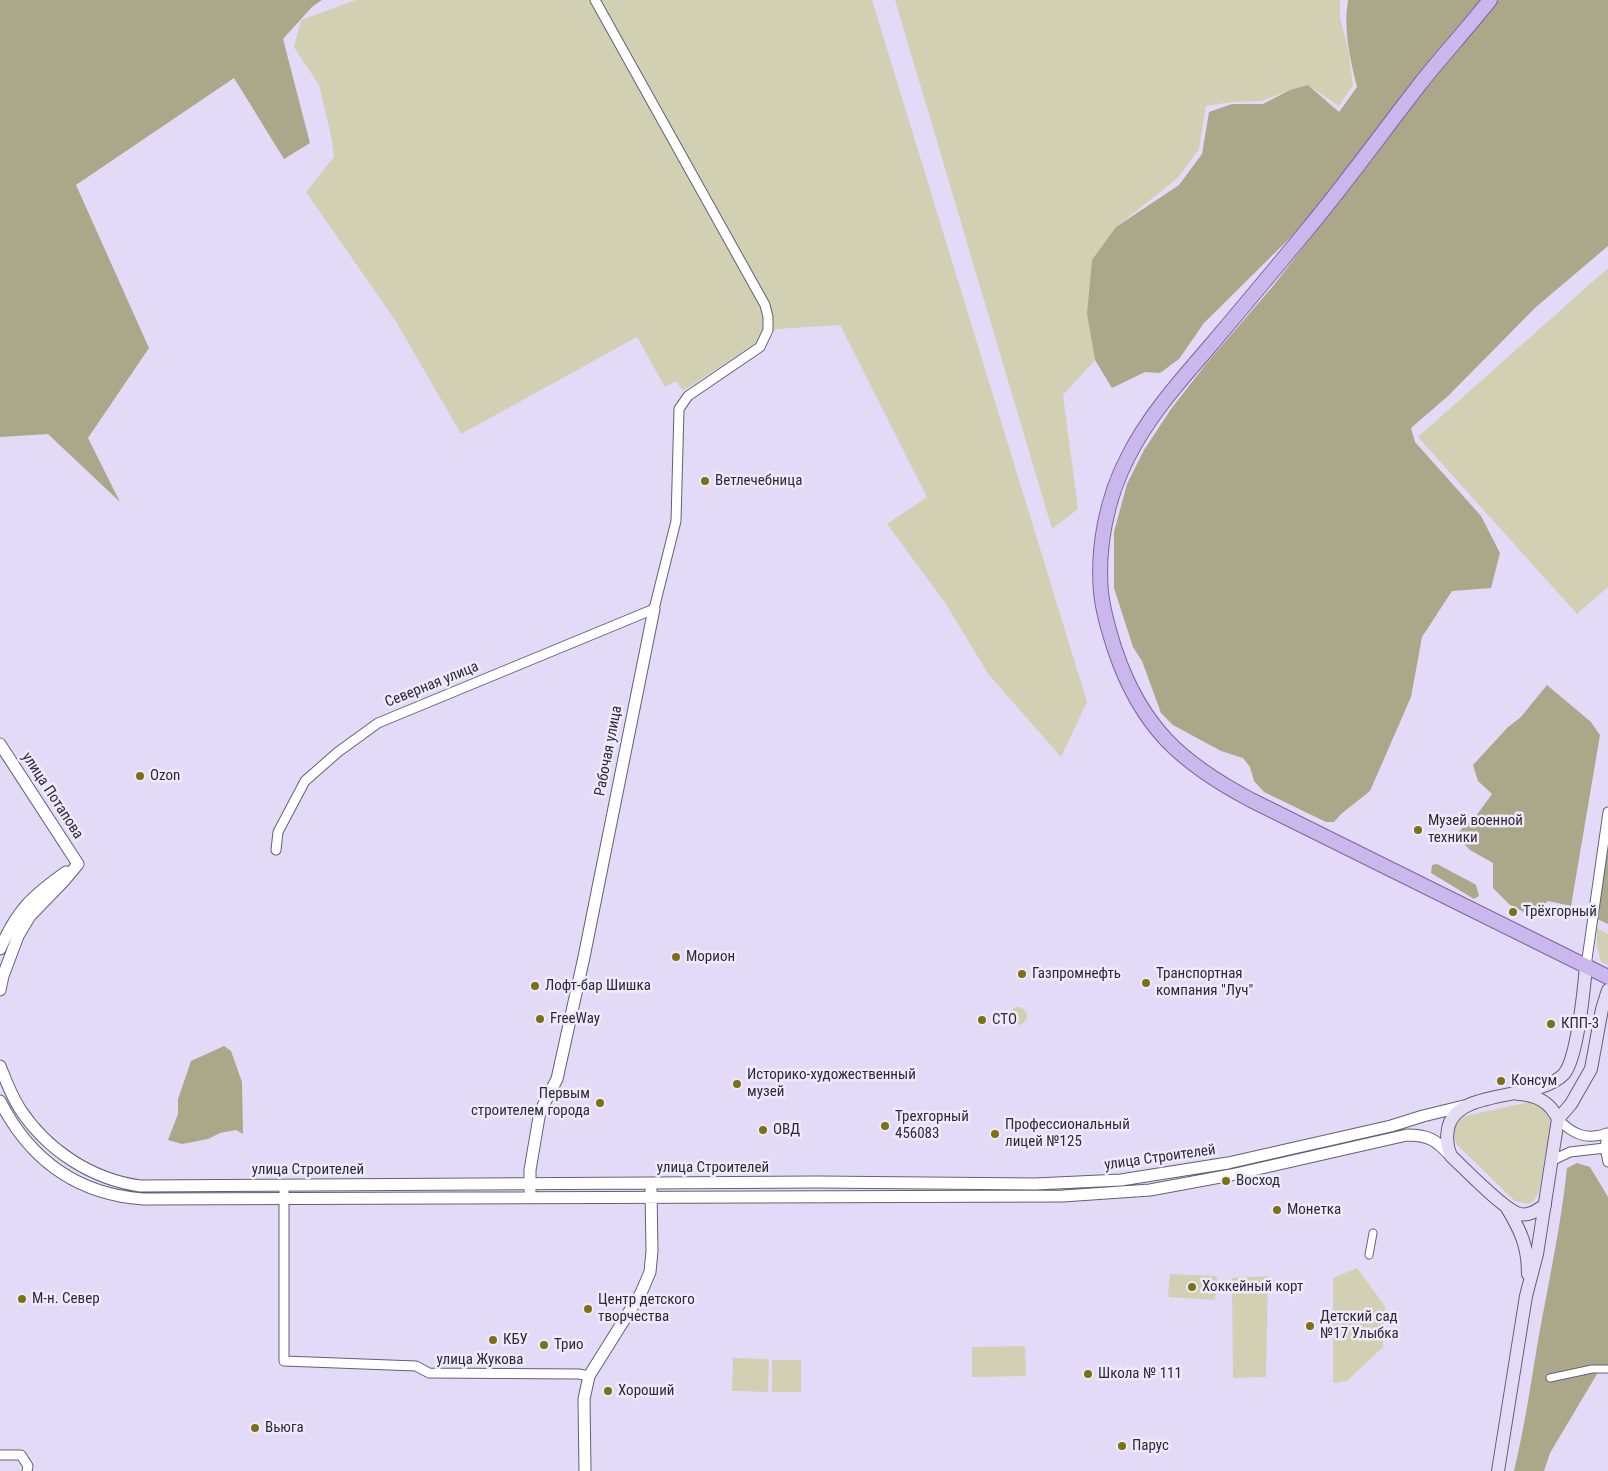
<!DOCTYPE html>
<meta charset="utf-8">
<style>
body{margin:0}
canvas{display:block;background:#e3daf7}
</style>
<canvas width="1608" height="1471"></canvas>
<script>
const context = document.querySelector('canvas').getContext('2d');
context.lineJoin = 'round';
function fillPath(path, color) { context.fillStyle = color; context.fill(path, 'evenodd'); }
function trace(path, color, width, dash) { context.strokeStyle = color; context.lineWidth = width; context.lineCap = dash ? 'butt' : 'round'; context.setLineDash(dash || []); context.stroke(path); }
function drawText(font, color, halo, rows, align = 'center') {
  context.font = font + ' "Roboto Condensed",sans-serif'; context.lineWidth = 5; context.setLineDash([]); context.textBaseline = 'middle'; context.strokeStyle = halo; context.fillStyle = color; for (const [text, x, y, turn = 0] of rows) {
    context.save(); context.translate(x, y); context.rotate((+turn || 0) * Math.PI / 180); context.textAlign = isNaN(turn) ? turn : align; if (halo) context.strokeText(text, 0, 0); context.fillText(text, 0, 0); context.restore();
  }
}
fillPath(new Path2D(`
 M 356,0 L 872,0 L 1087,702 L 1061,757 L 989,675 L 944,601 L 887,524 L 927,497 L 840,325 L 777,329 L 683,391 L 676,381 L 665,387 L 637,337 L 461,434 L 395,320 L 306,192 L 334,157 L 331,136 L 319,85 L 294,47 L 301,20 Z
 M 895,0 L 1340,0 L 1340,17 L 1348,49 L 1353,85 L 1339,106 L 1308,85 L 1290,90 L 1261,101 L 1231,102 L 1206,106 L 1199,149 L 1178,178 L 1116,227 L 1087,314 L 1095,360 L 1063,395 L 1078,509 L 1052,529 Z
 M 1608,268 L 1608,587 L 1577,614 L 1418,437 Z
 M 1597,928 L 1608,934 L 1608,965 L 1601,962 L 1597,946 Z
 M1009 1016a9 9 0 1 1 18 0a9 9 0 1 1-18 0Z
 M 1529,1102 L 1540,1105 L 1547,1111 L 1551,1123 L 1539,1191 L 1533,1202 L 1527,1204 L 1515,1201 L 1458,1146 C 1451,1135 1452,1123 1465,1116 Z
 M 1357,1268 L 1385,1306 L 1383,1347 L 1347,1381 L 1333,1383 L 1333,1278 Z
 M 1170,1274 L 1216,1276 L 1217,1279 L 1215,1299 L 1212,1300 L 1169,1297 L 1168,1294 Z
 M 1268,1276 L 1266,1377 L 1233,1378 L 1232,1278 Z
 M 1025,1346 L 1026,1376 L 972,1377 L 972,1347 Z
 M 733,1358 L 769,1359 L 768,1392 L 732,1391 Z
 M 772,1360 L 801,1360 L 801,1392 L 772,1392 Z`), '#d2d0b3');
fillPath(new Path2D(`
 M 0,0 L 322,0 L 312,7 L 283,39 L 310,143 L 284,159 L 234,78 L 76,185 L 149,348 L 88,438 L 120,502 L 48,434 L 0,437 Z
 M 1348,0 L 1482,0 L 1459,25 L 1297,231 L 1204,323 L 1179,359 L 1160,373 L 1145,372 L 1112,388 L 1095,360 L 1087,314 L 1092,260 L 1116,227 L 1179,185 L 1202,154 L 1209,112 L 1232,104 L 1263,104 L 1290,90 L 1308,85 L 1339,112 L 1357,87 C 1350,58 1343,30 1348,0 Z
 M 1495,0 L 1608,0 L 1608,246 L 1536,307 L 1448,396 L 1411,428 L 1415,442 L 1481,516 L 1500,553 L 1491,588 L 1452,591 L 1422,637 L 1411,697 L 1370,791 L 1341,814 L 1334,822 L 1326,822 L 1264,792 L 1254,781 L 1250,767 L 1243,758 L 1221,751 L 1173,725 L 1161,713 L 1142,661 L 1133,647 L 1114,588 L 1114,532 L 1127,484 L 1144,450 L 1171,409 L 1206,364 L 1273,286 Z
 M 1547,685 L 1591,722 L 1600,735 L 1571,906 L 1548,901 L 1532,916 L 1510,905 L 1493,888 L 1493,863 L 1470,850 L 1455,835 L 1476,816 L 1492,794 L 1478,781 L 1473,765 L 1508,727 L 1520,718 Z
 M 1608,848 L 1608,924 L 1597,919 Z
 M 1437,864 L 1471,882 L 1476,885 L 1479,896 L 1474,899 L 1431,873 L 1432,865 Z
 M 224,1046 L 231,1051 L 242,1082 L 243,1134 L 236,1130 L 220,1133 L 208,1139 L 182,1144 L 168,1140 L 178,1114 L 178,1099 L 191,1061 Z
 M 1577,1163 L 1590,1167 L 1608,1197 L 1608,1366 L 1600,1369 L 1550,1453 L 1544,1471 L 1514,1471 C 1525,1426 1531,1381 1539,1335 C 1549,1280 1561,1225 1567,1168 Z`), '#aaa889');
const pedestrian = new Path2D(`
 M 1369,1255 L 1373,1233
 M 1550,1378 L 1592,1369 L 1608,1369`);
const minor = new Path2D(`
 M 276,850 L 278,832 L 305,781 L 338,752 L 378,723 L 654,609 L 676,521 L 679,409 L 688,396 L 760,347 L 768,330 L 768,317 L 765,305 L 595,0
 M 1586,966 L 1608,812
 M 1558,1119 C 1572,1134 1587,1141 1607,1133
 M 1607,1133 L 1605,1148 L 1608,1162
 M 1551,1161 L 1570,1152 L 1605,1148
 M 284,1185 L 284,1361 L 416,1366 L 429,1373 L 579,1374 L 589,1376
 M 0,1455 L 21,1455 L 28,1466 L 27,1471`);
const tertiary = new Path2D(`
 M 0,744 L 78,864
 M 0,949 C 17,910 32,896 66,872
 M 0,990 L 3,976 L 18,936 L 30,916 L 63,882 L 78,864
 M 0,1066 C 6,1081 11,1095 20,1109 C 47,1150 91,1179 140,1186 L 818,1182 L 1035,1184 L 1121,1180 L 1228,1163 L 1391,1126 L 1423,1116 L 1468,1105
 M 0,1101 C 30,1160 77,1194 143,1199 L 1063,1196 L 1150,1190 L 1231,1175 L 1407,1135 C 1429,1135 1436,1140 1451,1156
 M 530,1191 L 530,1170 L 539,1117 L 542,1108 L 557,1079 L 584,957 L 654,609
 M 585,1471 L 584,1399 L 589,1376 L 641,1293 L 650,1272 L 652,1251 L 651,1190`);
const secondary = new Path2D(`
 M 1518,1094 C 1537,1095 1550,1102 1558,1119
 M 1545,1205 C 1537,1210 1530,1216 1520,1214 C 1505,1211 1464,1168 1451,1156 C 1447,1147 1446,1139 1448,1129 C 1455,1087 1538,1102 1564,1074 C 1577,1059 1584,989 1586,966
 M 1507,1208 C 1521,1231 1528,1247 1528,1274
 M 1498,1471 L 1526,1296 L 1537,1254 L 1558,1119 L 1571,1104 L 1591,1069 L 1602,1009 L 1608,990`);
const primary = new Path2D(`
 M 1490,0 C 1467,29 1442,56 1420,84 C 1382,133 1346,183 1307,230 C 1275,269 1243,307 1211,345 C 1181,380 1149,415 1128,457 C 1107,497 1097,547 1101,592 C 1103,612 1109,631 1115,650 C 1141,727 1181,763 1251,800 L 1608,977`);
trace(pedestrian, '#665e77', 9);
trace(minor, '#665e77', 11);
trace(tertiary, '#665e77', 13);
trace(secondary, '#665e77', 14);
trace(primary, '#7c66a4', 16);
trace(pedestrian, '#fff', 7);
trace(minor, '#fff', 9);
trace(tertiary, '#fff', 11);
trace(secondary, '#e4dbf5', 12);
trace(primary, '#cab7ec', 14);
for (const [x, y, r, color] of [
 [705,481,5,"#797112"],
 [140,776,5,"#797112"],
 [1418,830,5,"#797112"],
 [1513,912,5,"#797112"],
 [676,957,5,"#797112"],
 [1022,974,5,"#797112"],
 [1146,983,5,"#797112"],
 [535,986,5,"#797112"],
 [540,1019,5,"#797112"],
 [982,1020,5,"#797112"],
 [1551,1024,5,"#797112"],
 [1501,1081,5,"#797112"],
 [737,1084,5,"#797112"],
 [600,1103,5,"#797112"],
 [885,1126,5,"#797112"],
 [763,1130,5,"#797112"],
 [995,1134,5,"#797112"],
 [1226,1181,5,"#797112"],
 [1277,1210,5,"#797112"],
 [1192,1287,5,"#797112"],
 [22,1299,5,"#797112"],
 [588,1309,5,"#797112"],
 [1310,1326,5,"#797112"],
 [493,1340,5,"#797112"],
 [544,1345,5,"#797112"],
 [1088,1374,5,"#797112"],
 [608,1391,5,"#797112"],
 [255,1428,5,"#797112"],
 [1122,1446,5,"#797112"]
]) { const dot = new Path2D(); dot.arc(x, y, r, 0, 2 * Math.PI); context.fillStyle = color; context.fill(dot); trace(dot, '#efeafb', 2); }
drawText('15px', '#2e2a35', '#efeafb', [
 ["Ветлечебница",715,481],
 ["Ozon",150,776],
 ["Музей военной",1428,821],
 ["техники",1428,838],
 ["Трёхгорный",1523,912],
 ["Морион",686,957],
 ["Газпромнефть",1032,974],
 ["Транспортная",1156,974],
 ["компания \"Луч\"",1156,991],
 ["Лофт-бар Шишка",545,986],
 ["FreeWay",550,1019],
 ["СТО",992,1020],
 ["КПП-3",1561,1024],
 ["Историко-художественный",747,1075],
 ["музей",747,1092],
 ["Консум",1511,1081],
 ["Первым",590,1094,"right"],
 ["строителем города",590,1111,"right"],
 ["Трехгорный",895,1117],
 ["456083",895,1134],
 ["Профессиональный",1005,1125],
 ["лицей №125",1005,1142],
 ["ОВД",773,1130],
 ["Восход",1236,1181],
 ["Монетка",1287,1210],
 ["Хоккейный корт",1202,1287],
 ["М-н. Север",32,1299],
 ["Центр детского",598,1300],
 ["творчества",598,1317],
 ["Детский сад",1320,1317],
 ["№17 Улыбка",1320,1334],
 ["КБУ",503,1340],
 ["Трио",554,1345],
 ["Школа № 111",1098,1374],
 ["Хороший",618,1391],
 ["Вьюга",265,1428],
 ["Парус",1132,1446]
], 'left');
drawText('15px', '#2e2a35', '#efeafb', [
 ["Северная улица",432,685,-22],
 ["Рабочая улица",609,751,-79],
 ["улица Потапова",52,796,57],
 ["улица Строителей",1160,1158,-8],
 ["улица Строителей",713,1168],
 ["улица Строителей",308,1170],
 ["улица Жукова",480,1360]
]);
</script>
